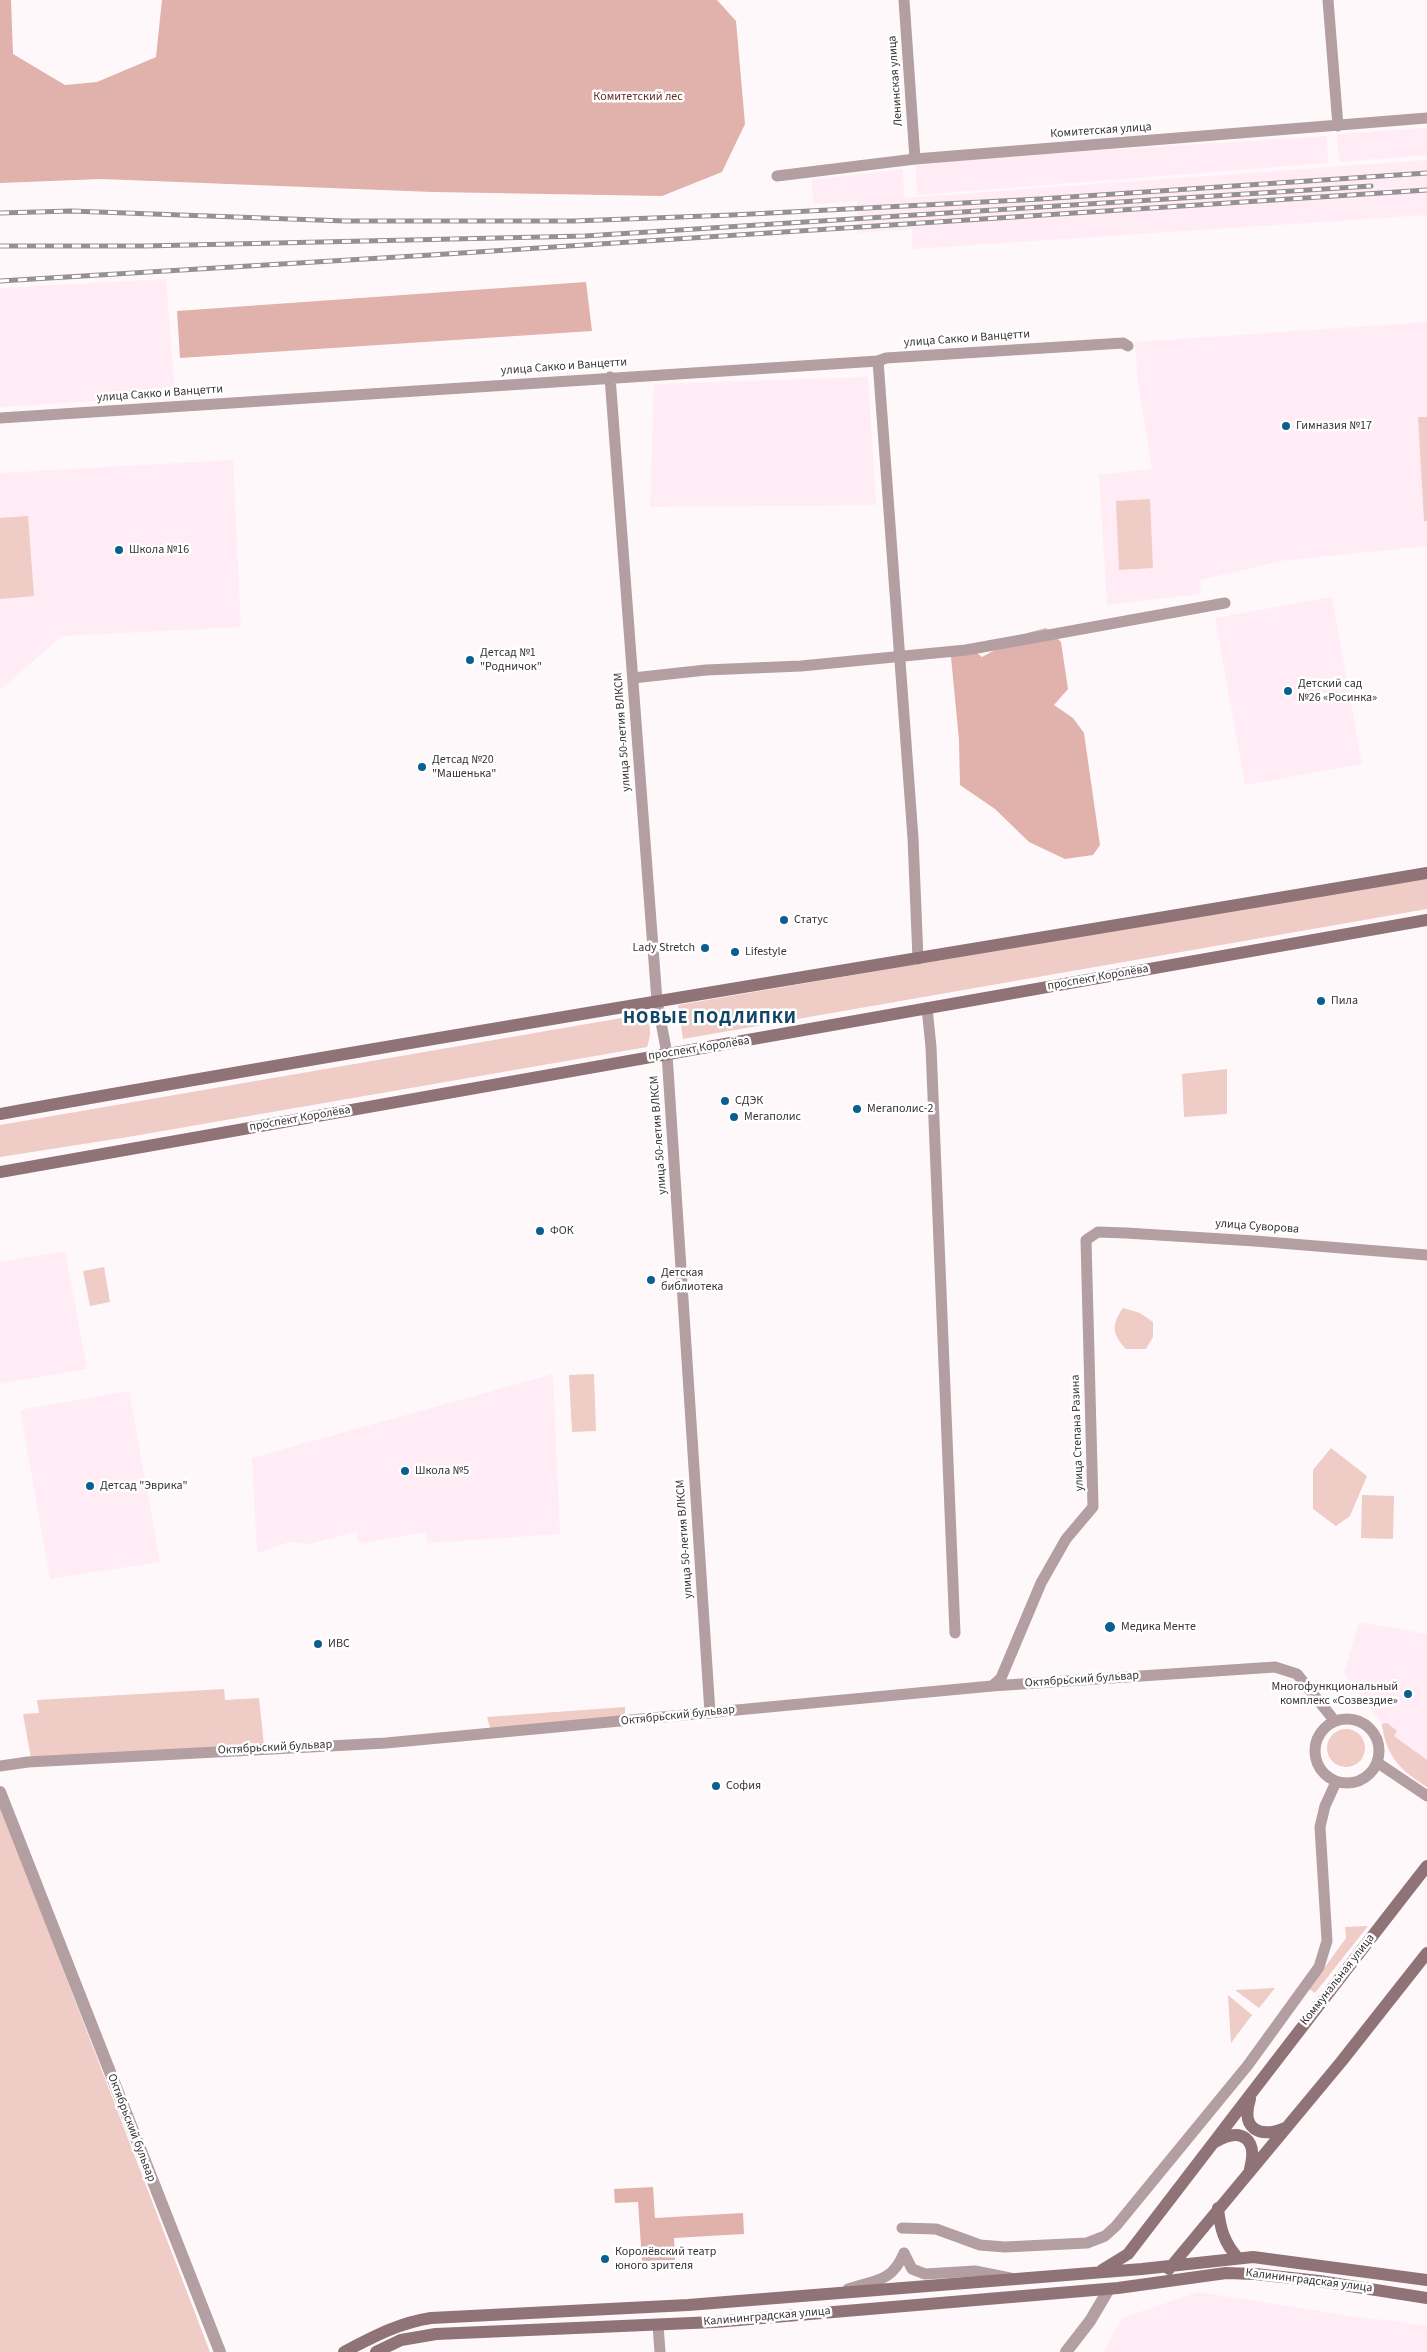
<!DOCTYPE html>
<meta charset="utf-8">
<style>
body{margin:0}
canvas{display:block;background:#fef8fb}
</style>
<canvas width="1427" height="2352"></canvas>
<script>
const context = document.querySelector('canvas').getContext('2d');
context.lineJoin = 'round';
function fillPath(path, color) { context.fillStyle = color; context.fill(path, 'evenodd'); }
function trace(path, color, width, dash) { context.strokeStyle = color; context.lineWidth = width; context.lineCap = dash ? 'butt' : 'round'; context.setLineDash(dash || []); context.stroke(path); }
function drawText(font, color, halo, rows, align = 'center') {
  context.font = font + ' "Source Sans 3",sans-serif'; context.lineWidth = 5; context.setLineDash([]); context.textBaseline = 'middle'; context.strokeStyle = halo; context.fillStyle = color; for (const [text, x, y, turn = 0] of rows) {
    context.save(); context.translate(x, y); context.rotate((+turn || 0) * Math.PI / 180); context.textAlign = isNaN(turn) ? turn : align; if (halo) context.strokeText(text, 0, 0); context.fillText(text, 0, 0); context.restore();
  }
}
fillPath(new Path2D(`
 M 1427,128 L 1427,155 L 1339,162 L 1337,134 Z
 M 1327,136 L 1328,163 L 917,195 L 915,162 Z
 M 1427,160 L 1427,215 L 912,249 L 912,229 L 858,233 L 857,201 L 813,204 L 812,180 L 903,169 L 904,198 Z
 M 166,279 L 175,396 L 0,407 L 0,288 Z
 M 1427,322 L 1427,546 L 1280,561 L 1200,580 L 1201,594 L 1107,605 L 1099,475 L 1152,469 L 1138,383 L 1135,342 Z
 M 868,377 L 876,505 L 650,507 L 654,384 Z
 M 233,460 L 241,627 L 62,636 L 0,690 L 0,473 Z
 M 1332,597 L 1362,764 L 1245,785 L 1215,618 Z
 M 65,1251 L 87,1369 L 0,1384 L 0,1262 Z
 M 553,1374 L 560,1534 L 428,1543 L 425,1532 L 360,1544 L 356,1532 L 310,1544 L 289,1542 L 257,1553 L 252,1458 Z
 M 129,1391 L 160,1562 L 50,1579 L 20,1410 Z
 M 1359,1622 L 1427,1634 L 1427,1787 L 1397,1764 L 1387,1746 L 1382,1724 L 1344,1673 Z
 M 1198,2292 L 1370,2319 L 1390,2320 L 1427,2326 L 1427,2352 L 1104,2352 L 1122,2318 Z`), '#ffecf5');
fillPath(new Path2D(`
 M 1418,417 L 1427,417 L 1427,521 L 1424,521 Z
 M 1150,499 L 1153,568 L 1119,570 L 1116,501 Z
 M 28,516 L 34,596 L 0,599 L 0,518 Z
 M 1427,877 L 1427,909 L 683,1039 L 678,1005 Z
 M 645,1014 C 652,1024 651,1036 647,1047 L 128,1137 L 0,1157 L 0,1125 Z
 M 1227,1069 L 1227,1114 L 1184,1117 L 1182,1074 Z
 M 104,1267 L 110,1302 L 90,1306 L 83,1271 Z
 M 1123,1308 L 1140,1313 L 1153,1322 L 1153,1337 L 1146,1349 L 1126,1349 C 1112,1334 1111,1325 1123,1308 Z
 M 594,1374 L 596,1431 L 572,1432 L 569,1375 Z
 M 1331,1448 L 1367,1476 L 1350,1516 L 1336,1526 L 1313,1509 L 1313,1470 Z
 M 1362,1495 L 1394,1496 L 1393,1539 L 1361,1538 Z
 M 224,1689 L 225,1700 L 259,1698 L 264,1745 L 31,1758 L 23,1714 L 39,1713 L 37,1700 Z
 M 625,1707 L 625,1718 L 491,1731 L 487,1717 Z
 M 1387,1723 L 1397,1731 L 1394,1736 L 1427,1760 L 1427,1787 C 1401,1771 1387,1757 1382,1726 L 1382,1724 Z
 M1327 1748a19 19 0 1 1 38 0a19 19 0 1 1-38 0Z
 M 0,1807 L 3,1813 L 210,2352 L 0,2352 Z
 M 1368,1926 L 1315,1993 L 1309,1989 L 1346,1938 L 1345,1927 Z
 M 1275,1988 L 1259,2008 L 1235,1990 Z
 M 1228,1995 L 1252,2015 L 1231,2043 Z`), '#efccc6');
fillPath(new Path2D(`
 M 0,0 L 11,0 L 13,54 L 65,85 L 97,82 L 156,57 L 162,0 L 717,0 L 736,21 L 745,124 L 722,172 L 662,196 L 433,192 L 101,179 L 0,183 Z
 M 586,282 L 592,331 L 180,358 L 177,311 Z
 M 1046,628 L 1061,642 L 1068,689 L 1054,705 L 1073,718 L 1084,733 L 1100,845 L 1093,855 L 1065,859 L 1029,842 L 995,809 L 960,785 L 959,740 L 951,657 L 969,647 L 982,657 L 1027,633 Z
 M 653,2187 L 655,2218 L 743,2213 L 744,2234 L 674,2238 L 675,2260 L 642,2261 L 638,2202 L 615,2203 L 614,2189 Z`), '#e0b2ab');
trace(new Path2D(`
 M 904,0 L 915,159
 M 1328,0 L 1338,126
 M 777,176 L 915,159 L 1427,118
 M 878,361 L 913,838 L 918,959
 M 610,377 L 657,1001 L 667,1054 L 710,1713
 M 0,418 L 878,361 L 886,358 L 1123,343 L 1128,346
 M 633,678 L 706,670 L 801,666 L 966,650 L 1225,603
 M 927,1008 L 931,1047 L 955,1633
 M 992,1686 L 1001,1678 L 1041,1583 L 1066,1539 L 1093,1507 L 1086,1240 L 1098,1232 L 1126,1233 L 1255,1241 L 1427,1255
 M1315 1751a32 32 0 1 1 64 0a32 32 0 1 1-64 0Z
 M 1378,1763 L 1427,1796
 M 0,1766 L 28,1762 L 386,1743 L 992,1686 L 1275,1667 L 1297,1674 L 1334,1720
 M 902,2228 L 936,2229 L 980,2245 L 1005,2247 L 1087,2243 L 1105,2236 L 1116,2226 L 1248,2065 L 1319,1967 L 1327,1941 L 1320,1827 L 1325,1806 L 1336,1782
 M 904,2253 L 912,2269 L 925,2274 L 975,2271 L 1010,2278
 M 848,2289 C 876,2280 892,2282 904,2253
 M 658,2325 L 660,2352`), '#b39ea1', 11);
trace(new Path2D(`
 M 0,1792 L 220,2352
 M 1066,2352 L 1090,2321 L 1109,2289`), '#b39ea1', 12);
trace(new Path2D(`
 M 0,1114 C 475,1029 951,954 1427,873
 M 0,1172 L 1427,920
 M 1250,2099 C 1241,2128 1258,2139 1285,2128
 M 1215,2142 C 1242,2126 1258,2139 1250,2169
 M 1218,2208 C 1220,2228 1224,2243 1238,2258
 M 1169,2269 L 1341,2062 L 1427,1953
 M 1102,2270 L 1128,2254 C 1228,2124 1326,1995 1427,1866
 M 344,2352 C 373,2337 398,2323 431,2318 L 688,2305 L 1142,2269 L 1253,2257 L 1427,2280
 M 376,2352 L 401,2340 L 436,2334 L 715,2322 L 1118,2288 L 1226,2273 L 1255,2274 L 1319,2281 L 1427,2298`), '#907377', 12);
const rail = new Path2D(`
 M 0,213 L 71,211 L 345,221 L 574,221 L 732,215 L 1040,199 L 1427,173
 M 0,246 L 144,246 L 585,236 L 1371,186
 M 0,281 L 431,255 L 1427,190`);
trace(rail, '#969093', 5);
trace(rail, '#fff', 3, [9]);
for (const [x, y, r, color] of [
 [1286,426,5,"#0b5e90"],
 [119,550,5,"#0b5e90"],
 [470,660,5,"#0b5e90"],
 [1288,691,5,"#0b5e90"],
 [422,767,5,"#0b5e90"],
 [784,920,5,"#0b5e90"],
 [705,948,5,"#0b5e90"],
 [735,952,5,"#0b5e90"],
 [1321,1001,5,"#0b5e90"],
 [725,1101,5,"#0b5e90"],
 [857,1109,5,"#0b5e90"],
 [734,1117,5,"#0b5e90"],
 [540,1231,5,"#0b5e90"],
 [651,1280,5,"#0b5e90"],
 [405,1471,5,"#0b5e90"],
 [90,1486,5,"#0b5e90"],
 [1110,1627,6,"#0b5e90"],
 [318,1644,5,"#0b5e90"],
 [1408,1694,5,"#0b5e90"],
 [716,1786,5,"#0b5e90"],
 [605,2259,5,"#0b5e90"]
]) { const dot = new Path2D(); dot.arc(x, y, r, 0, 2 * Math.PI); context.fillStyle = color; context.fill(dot); trace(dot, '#fff', 2); }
drawText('12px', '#393336', '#fff', [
 ["Ленинская улица",896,81,-94],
 ["Комитетская улица",1101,131,-4],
 ["улица Сакко и Ванцетти",967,339,-4],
 ["улица Сакко и Ванцетти",564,367,-4],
 ["улица Сакко и Ванцетти",160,394,-4],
 ["улица 50-летия ВЛКСМ",623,732,-94],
 ["проспект Королёва",1098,978,-10],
 ["проспект Королёва",699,1049,-9],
 ["проспект Королёва",300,1119,-10],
 ["улица 50-летия ВЛКСМ",659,1135,-94],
 ["улица Суворова",1257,1227,4],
 ["улица Степана Разина",1078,1433,-92],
 ["улица 50-летия ВЛКСМ",685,1539,-94],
 ["Октябрьский бульвар",1082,1680,-4],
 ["Октябрьский бульвар",678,1716,-6],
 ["Октябрьский бульвар",275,1748,-3],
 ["Коммунальная улица",1338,1980,-52],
 ["Октябрьский бульвар",131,2128,69],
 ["Калининградская улица",1309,2281,7],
 ["Калининградская улица",767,2317,-5]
]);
drawText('12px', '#682d26', '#fff', [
 ["Комитетский лес",638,97]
]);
drawText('12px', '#393336', '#fff', [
 ["Гимназия №17",1296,426],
 ["Школа №16",129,550],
 ["Детсад №1",480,653],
 ["\"Родничок\"",480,667],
 ["Детский сад",1298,684],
 ["№26 «Росинка»",1298,698],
 ["Детсад №20",432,760],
 ["\"Машенька\"",432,774],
 ["Статус",794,920],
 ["Lady Stretch",695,948,"right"],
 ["Lifestyle",745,952],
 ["Пила",1331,1001],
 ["СДЭК",735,1101],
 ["Мегаполис-2",867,1109],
 ["Мегаполис",744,1117],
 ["ФОК",550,1231],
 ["Детская",661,1273],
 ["библиотека",661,1287],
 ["Школа №5",415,1471],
 ["Детсад \"Эврика\"",100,1486],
 ["Медика Менте",1121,1627],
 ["ИВС",328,1644],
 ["Многофункциональный",1398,1687,"right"],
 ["комплекс «Созвездие»",1398,1701,"right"],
 ["София",726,1786],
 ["Королёвский театр",615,2252],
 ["юного зрителя",615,2266]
], 'left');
context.letterSpacing = '1px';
drawText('bold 18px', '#124669', '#fff', [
 ["НОВЫЕ ПОДЛИПКИ",710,1019]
]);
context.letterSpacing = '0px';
</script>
